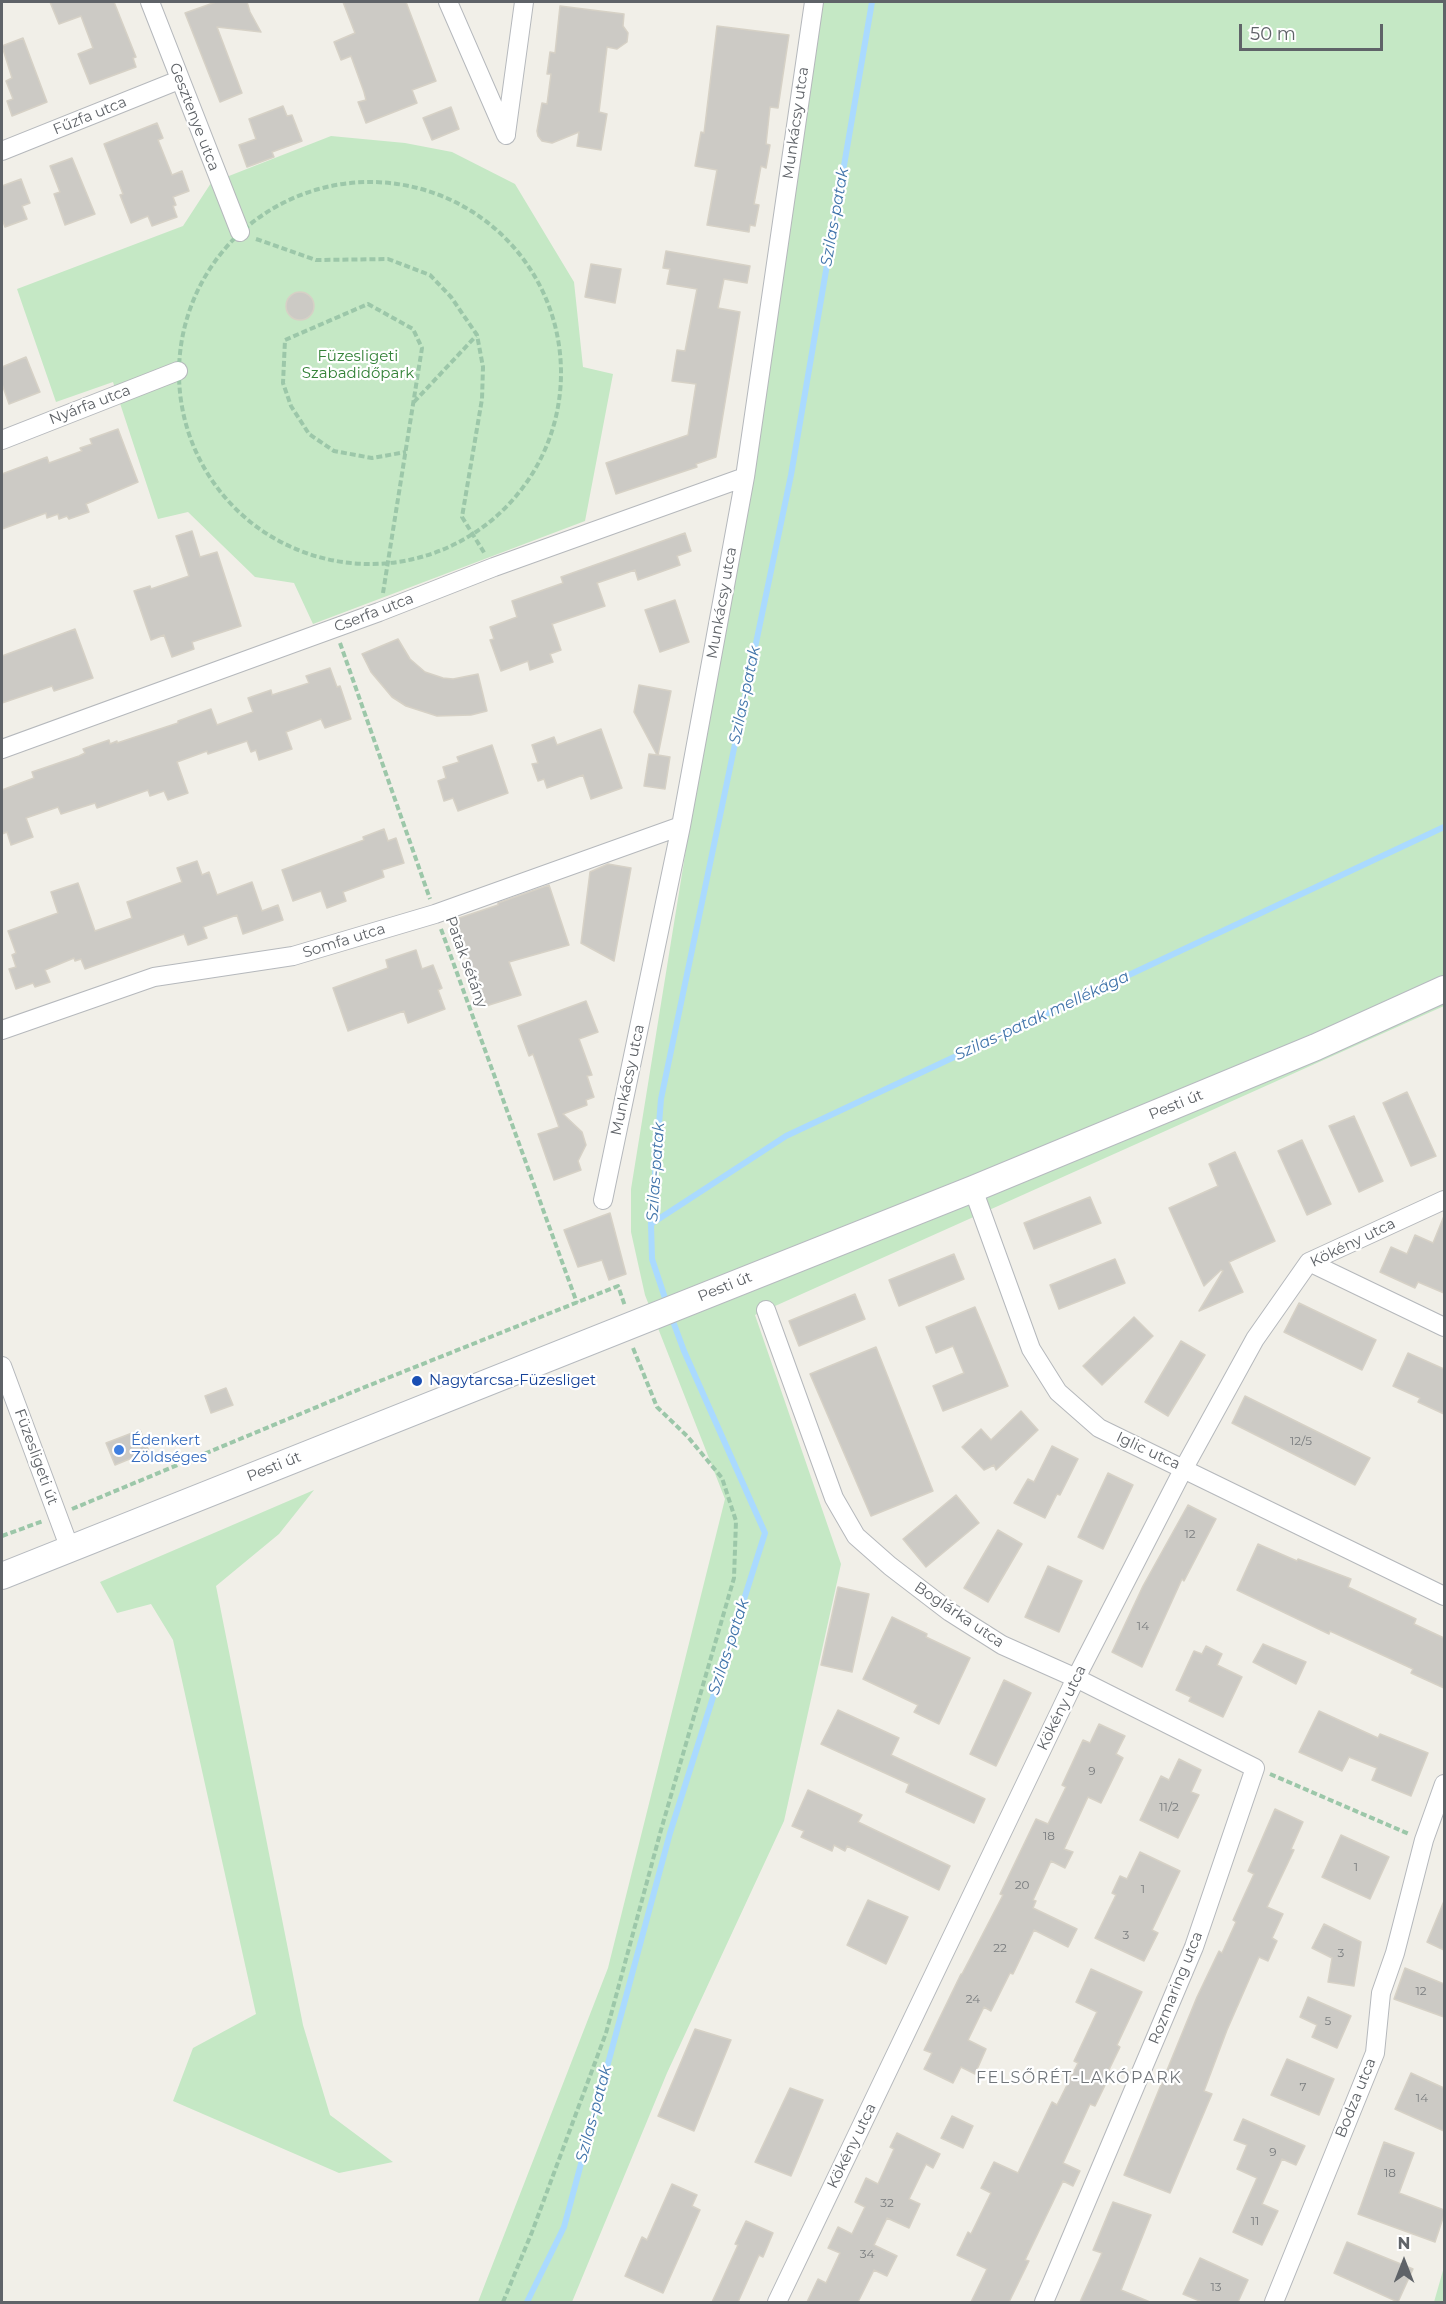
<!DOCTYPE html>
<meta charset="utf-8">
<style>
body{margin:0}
#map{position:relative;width:1446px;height:2304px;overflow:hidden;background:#f1efe8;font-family:Montserrat,sans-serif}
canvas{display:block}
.frame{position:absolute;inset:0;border:3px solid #5f6368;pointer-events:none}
.north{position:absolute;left:1374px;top:2232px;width:60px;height:60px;-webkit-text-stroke:4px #fff;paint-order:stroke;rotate:0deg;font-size:16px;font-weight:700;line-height:24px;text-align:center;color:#5f6368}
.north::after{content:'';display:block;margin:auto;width:21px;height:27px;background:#5f6368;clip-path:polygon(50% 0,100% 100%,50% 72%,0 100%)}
.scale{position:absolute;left:1239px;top:24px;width:144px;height:27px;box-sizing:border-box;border:3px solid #5f6368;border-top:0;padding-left:8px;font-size:18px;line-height:21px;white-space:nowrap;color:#5f6368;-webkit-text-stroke:4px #fff;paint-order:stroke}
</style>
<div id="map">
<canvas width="1446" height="2304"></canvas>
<div class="frame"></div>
<div class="north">N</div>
<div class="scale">50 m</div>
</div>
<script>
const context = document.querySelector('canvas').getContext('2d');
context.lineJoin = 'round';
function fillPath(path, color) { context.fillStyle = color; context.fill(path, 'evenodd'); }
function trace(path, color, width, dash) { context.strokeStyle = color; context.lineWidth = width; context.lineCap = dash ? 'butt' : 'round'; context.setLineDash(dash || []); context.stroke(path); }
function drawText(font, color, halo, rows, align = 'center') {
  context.font = font + ' Montserrat,sans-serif'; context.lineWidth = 4.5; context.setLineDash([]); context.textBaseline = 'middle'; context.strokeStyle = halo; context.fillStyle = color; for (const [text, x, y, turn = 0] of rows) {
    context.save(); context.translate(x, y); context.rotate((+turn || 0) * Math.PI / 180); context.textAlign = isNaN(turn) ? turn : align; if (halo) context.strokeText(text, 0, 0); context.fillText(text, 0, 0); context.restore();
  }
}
fillPath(new Path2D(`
 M 823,2 L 1444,2 L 1444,1006 L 755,1315 L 841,1564 L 784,1821 L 667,2073 L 572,2302 L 478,2302 L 608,1968 L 725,1499 L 645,1295 L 631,1232 L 631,1189 Z
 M 331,136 L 405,143 L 452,152 L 515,184 L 574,282 L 583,367 L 613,374 L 585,521 L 313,624 L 294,583 L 255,577 L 188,512 L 158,519 L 113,382 L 56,402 L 17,289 L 183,226 L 211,183 Z
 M 314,1490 L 279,1534 L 216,1586 L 303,2025 L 330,2115 L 393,2162 L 339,2173 L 173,2101 L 193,2048 L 256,2014 L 173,1640 L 151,1604 L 117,1613 L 100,1582 Z
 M 1444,2267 L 1444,2302 L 1434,2302 Z`), '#c5e8c5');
trace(new Path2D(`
 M 651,1224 L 786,1136 L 1444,827
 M 667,1304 L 652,1259 L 651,1224 L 661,1099 L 791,475 L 872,2
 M 527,2302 L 564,2227 L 670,1833 L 765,1533 L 684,1351 L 671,1316`), '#aadaff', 6);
const building = new Path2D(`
 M 50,2 L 114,2 L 136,57 L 133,58 L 136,67 L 90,84 L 78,54 L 93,48 L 81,16 L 59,24 Z
 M 216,2 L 247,2 L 250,12 L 261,32 L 217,27 L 242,93 L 220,102 L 185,13 Z
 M 343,2 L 406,2 L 436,81 L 412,90 L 417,103 L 366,123 L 358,102 L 366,100 L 364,92 L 351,56 L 341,60 L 334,42 L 355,33 Z
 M 560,6 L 624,14 L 623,26 L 628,33 L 627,42 L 617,49 L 607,47 L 599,112 L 607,114 L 601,150 L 577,146 L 579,132 L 552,143 L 542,141 L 538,136 L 537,131 L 542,103 L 547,104 L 551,74 L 547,74 L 550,52 L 555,53 Z
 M 717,26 L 789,35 L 778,108 L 770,107 L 766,144 L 770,145 L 766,168 L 761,166 L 754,204 L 759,205 L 755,226 L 750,225 L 749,232 L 707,225 L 717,170 L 695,166 L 701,132 L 704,133 Z
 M 23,38 L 47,102 L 12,116 L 7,101 L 13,99 L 6,81 L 12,78 L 2,46 Z
 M 283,106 L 287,116 L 292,115 L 302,141 L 272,152 L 274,157 L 247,167 L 239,145 L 256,139 L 249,119 Z
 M 451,107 L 459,129 L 432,140 L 423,118 Z
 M 157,123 L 163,138 L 158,140 L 172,175 L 182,171 L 189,191 L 173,197 L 176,205 L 173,206 L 177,217 L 152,226 L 148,216 L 131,223 L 120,195 L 123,194 L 104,144 Z
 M 72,158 L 95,214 L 65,225 L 54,194 L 60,192 L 50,166 Z
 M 21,179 L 30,203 L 22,206 L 27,219 L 5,227 L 2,219 L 2,186 Z
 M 666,251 L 750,266 L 747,283 L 724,279 L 718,308 L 740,312 L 716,457 L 696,464 L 697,467 L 616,494 L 606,463 L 688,435 L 696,384 L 672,381 L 677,350 L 685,351 L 697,289 L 667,284 L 670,269 L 663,268 Z
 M 591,264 L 621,269 L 615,303 L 585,297 Z
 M286 306a14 14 0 1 1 28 0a14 14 0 1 1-28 0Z
 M 26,357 L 40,392 L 9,404 L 2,384 L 2,367 Z
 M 118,429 L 138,482 L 86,504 L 89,512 L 69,519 L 67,516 L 59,519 L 58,514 L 47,518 L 46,513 L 2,529 L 2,474 L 47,457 L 49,463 L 82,451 L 80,448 L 92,444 L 90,439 Z
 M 192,531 L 200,557 L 217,552 L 241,626 L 192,642 L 194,649 L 172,657 L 164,635 L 151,640 L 134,591 L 150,586 L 151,589 L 189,576 L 176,536 Z
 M 685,533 L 691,551 L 677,556 L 680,565 L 638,580 L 635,570 L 597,583 L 605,606 L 552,624 L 561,650 L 550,654 L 553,662 L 530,670 L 528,661 L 501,671 L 490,640 L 494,639 L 490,627 L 517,617 L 512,601 L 563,583 L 561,577 Z
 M 675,600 L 689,642 L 660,652 L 645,610 Z
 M 75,629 L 93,678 L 54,691 L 52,686 L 2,703 L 2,656 Z
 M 398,639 L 410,659 L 425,672 L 443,678 L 453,679 L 478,674 L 487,711 L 471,715 L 437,716 L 406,706 L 392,697 L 371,672 L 362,654 Z
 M 330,668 L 337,687 L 340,686 L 351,719 L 325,728 L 321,719 L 286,732 L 292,749 L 259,760 L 256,750 L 251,752 L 247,741 L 208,754 L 207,751 L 177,762 L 188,793 L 168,800 L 164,791 L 150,796 L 148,790 L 97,808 L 95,803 L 61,814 L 58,807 L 26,818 L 33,837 L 11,845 L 7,832 L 2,834 L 2,790 L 34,778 L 32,772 L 79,756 L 85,753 L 83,749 L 109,740 L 110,744 L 117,741 L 117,743 L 178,723 L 178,721 L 211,709 L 217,725 L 253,712 L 248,698 L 271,690 L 272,695 L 309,683 L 306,676 Z
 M 639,685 L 671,691 L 658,755 L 670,757 L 665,789 L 644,786 L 649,754 L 657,755 L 634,712 Z
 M 601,729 L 622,788 L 591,799 L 583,775 L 547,788 L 544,779 L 538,781 L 532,764 L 538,763 L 532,745 L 554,737 L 557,745 Z
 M 492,745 L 508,793 L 458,811 L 453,798 L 444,801 L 438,781 L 446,778 L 443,767 L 459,762 L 457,757 Z
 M 384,829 L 388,841 L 396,838 L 404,863 L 382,870 L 384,877 L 343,892 L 346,901 L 327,908 L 321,891 L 293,901 L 282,870 L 364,840 L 363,837 Z
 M 197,861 L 202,875 L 209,872 L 217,895 L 252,882 L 262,911 L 278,905 L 283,920 L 243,934 L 237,915 L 203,927 L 207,938 L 188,945 L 184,934 L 85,969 L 81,959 L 75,961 L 74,958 L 45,970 L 50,982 L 35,987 L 33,983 L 16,989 L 9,969 L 16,967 L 12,955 L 16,953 L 8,931 L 58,913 L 51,892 L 78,883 L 95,931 L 132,918 L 127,902 L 182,882 L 177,868 Z
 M 608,864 L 631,868 L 614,961 L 581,943 L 590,872 Z
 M 549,885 L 569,945 L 509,962 L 521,995 L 486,1006 L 453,920 L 498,905 L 498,903 Z
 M 416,950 L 422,969 L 433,965 L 442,988 L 438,990 L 445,1009 L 408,1023 L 404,1011 L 348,1031 L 333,988 L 388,968 L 386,960 Z
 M 586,1001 L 598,1032 L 579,1039 L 592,1075 L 587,1076 L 594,1097 L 586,1100 L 587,1105 L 563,1114 L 582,1132 L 586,1145 L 578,1161 L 581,1170 L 554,1180 L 538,1134 L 559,1127 L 533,1054 L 529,1056 L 518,1026 Z
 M 1407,1092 L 1436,1156 L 1411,1166 L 1383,1103 Z
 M 1354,1116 L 1383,1181 L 1359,1192 L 1329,1126 Z
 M 1302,1140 L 1331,1204 L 1307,1215 L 1278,1151 Z
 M 1235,1152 L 1275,1241 L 1229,1262 L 1243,1292 L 1199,1311 L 1223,1271 L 1221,1270 L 1204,1286 L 1169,1208 L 1218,1186 L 1209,1164 Z
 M 1090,1197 L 1101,1223 L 1034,1249 L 1024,1223 Z
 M 610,1213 L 626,1274 L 609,1280 L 602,1260 L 578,1267 L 564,1230 Z
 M 1444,1216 L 1444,1293 L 1418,1282 L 1415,1288 L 1380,1272 L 1391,1247 L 1407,1254 L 1415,1235 L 1433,1243 Z
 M 954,1254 L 964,1279 L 899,1306 L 889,1280 Z
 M 1115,1259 L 1125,1283 L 1059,1309 L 1050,1285 Z
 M 855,1294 L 865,1319 L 799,1346 L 789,1321 Z
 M 1299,1303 L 1376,1340 L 1362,1370 L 1284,1332 Z
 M 975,1307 L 1008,1386 L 943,1411 L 933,1386 L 964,1373 L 953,1346 L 936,1353 L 926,1327 Z
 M 1134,1317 L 1153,1336 L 1102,1385 L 1083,1366 Z
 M 1181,1341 L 1205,1355 L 1168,1416 L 1145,1402 Z
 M 876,1347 L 933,1491 L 871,1516 L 810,1374 Z
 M 1408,1353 L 1444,1369 L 1444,1414 L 1418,1402 L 1420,1398 L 1393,1386 Z
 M 226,1388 L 233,1405 L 211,1413 L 205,1396 Z
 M 1245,1396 L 1370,1458 L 1355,1485 L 1232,1423 Z
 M 1021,1411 L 1038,1430 L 996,1470 L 994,1465 L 984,1470 L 962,1447 L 981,1429 L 991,1440 Z
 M 140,1430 L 149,1451 L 115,1465 L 106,1443 Z
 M 1052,1446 L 1078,1459 L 1060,1495 L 1057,1494 L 1045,1518 L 1014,1503 L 1028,1479 L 1034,1482 Z
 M 1108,1473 L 1133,1485 L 1103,1549 L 1078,1537 Z
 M 956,1495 L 979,1523 L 926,1567 L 903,1539 Z
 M 1188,1505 L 1216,1519 L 1184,1581 L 1182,1579 L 1142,1667 L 1112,1652 L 1143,1586 Z
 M 998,1530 L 1022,1544 L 988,1602 L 964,1588 Z
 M 1258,1544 L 1297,1561 L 1298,1559 L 1351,1579 L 1348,1587 L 1416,1619 L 1414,1624 L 1444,1638 L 1444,1688 L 1411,1673 L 1413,1669 L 1330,1631 L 1329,1634 L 1237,1590 Z
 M 1048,1566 L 1082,1581 L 1059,1632 L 1025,1617 Z
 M 838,1587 L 869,1594 L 852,1672 L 821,1665 Z
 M 892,1617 L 927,1634 L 926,1637 L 970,1658 L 939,1724 L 914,1712 L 918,1705 L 863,1679 Z
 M 1263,1644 L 1306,1662 L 1296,1684 L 1253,1662 Z
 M 1206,1646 L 1222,1654 L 1217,1665 L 1242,1677 L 1223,1717 L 1189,1701 L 1191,1697 L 1176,1690 L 1194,1651 L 1202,1654 Z
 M 1004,1680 L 1031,1693 L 996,1766 L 970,1754 Z
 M 838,1710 L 899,1738 L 891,1755 L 985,1799 L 974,1823 L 906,1792 L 909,1784 L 821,1744 Z
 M 1319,1711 L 1378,1738 L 1380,1734 L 1428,1753 L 1411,1796 L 1372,1780 L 1377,1768 L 1349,1757 L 1342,1771 L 1299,1752 Z
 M 1099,1724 L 1125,1736 L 1116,1754 L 1123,1758 L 1101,1803 L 1088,1797 L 1064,1849 L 1073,1852 L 1065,1868 L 1051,1861 L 1033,1900 L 1036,1901 L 1033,1908 L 1077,1929 L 1068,1947 L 1034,1930 L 1013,1974 L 1010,1973 L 991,2011 L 984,2007 L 968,2040 L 986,2049 L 975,2074 L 961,2067 L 953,2083 L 924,2069 L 932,2053 L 924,2050 L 961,1974 L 962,1974 L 1003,1895 L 1000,1894 L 1036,1819 L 1048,1824 L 1066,1787 L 1062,1785 L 1083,1740 L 1090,1743 Z
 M 1179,1759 L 1201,1770 L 1191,1792 L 1199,1795 L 1178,1838 L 1140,1820 L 1161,1776 L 1169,1780 Z
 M 808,1790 L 862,1815 L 858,1822 L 950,1866 L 939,1890 L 847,1846 L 845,1851 L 834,1845 L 832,1851 L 801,1837 L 804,1831 L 792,1826 Z
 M 1275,1809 L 1303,1822 L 1291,1849 L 1294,1850 L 1267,1907 L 1283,1914 L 1272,1938 L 1277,1941 L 1268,1961 L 1259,1957 L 1227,2030 L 1204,2091 L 1212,2094 L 1170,2193 L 1124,2175 L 1197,1997 L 1219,1951 L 1222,1953 L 1236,1922 L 1233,1920 L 1254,1874 L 1248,1871 Z
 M 1341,1835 L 1389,1857 L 1370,1899 L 1322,1877 Z
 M 1140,1852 L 1180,1871 L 1152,1930 L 1158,1933 L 1144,1961 L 1095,1938 L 1116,1895 L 1112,1893 L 1120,1876 L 1127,1879 Z
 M 868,1900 L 908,1917 L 886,1964 L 847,1945 Z
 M 1444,1901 L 1444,1950 L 1427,1942 Z
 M 1324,1924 L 1361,1942 L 1354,1986 L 1328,1982 L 1332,1958 L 1312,1948 Z
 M 1405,1968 L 1444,1984 L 1444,2017 L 1394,1999 Z
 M 1091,1969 L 1142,1992 L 1117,2045 L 1120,2047 L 1106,2076 L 1109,2077 L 1095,2106 L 1090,2104 L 1063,2163 L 1080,2171 L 1073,2186 L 1063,2181 L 1025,2260 L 1029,2261 L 1009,2302 L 971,2302 L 987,2269 L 957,2255 L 968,2232 L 971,2234 L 991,2193 L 981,2188 L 994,2162 L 1018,2173 L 1052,2102 L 1057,2105 L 1078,2063 L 1074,2061 L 1097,2012 L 1076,2002 Z
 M 1308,1997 L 1351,2016 L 1337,2048 L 1312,2037 L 1317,2025 L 1300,2017 Z
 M 695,2029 L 731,2040 L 694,2131 L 658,2116 Z
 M 1287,2059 L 1334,2079 L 1319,2115 L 1271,2095 Z
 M 1411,2073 L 1444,2088 L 1444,2131 L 1395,2109 Z
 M 790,2088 L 823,2100 L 791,2176 L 755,2162 Z
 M 952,2116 L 973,2126 L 963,2148 L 941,2138 Z
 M 1243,2119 L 1305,2146 L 1296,2165 L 1282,2159 L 1262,2204 L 1278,2211 L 1262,2245 L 1233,2232 L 1257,2178 L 1237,2169 L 1247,2145 L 1234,2140 Z
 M 897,2133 L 940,2154 L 933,2168 L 926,2164 L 909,2199 L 920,2204 L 909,2228 L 887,2218 L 874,2245 L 897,2256 L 887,2276 L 874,2270 L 858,2302 L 807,2302 L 818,2279 L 826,2283 L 840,2253 L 828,2248 L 838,2227 L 852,2234 L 865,2207 L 855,2202 L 866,2178 L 878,2184 L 894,2149 L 890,2147 Z
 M 1384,2142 L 1414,2153 L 1399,2193 L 1444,2210 L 1444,2215 L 1435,2242 L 1358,2214 Z
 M 672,2184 L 697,2195 L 692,2206 L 700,2210 L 663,2293 L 625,2276 L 642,2237 L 647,2240 Z
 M 1113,2202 L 1151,2215 L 1121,2290 L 1150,2302 L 1080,2302 L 1102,2253 L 1093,2250 Z
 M 746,2221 L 773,2233 L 763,2257 L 759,2255 L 738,2302 L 712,2302 L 738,2245 L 735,2244 Z
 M 1347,2242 L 1413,2269 L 1398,2302 L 1334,2273 Z
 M 1200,2258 L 1248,2280 L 1238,2302 L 1202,2302 L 1183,2294 Z`);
fillPath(building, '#cccac5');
trace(building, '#d6d1c6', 1.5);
const minor = new Path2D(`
 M 150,2 L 240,232
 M 448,2 L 506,135
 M 506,134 L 524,2
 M 2,151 L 179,80
 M 2,440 L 178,371
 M 2,749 L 379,612 L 494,567 L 745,477
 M 2,1030 L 154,977 L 293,956 L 435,914 L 681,826
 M 973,1189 L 1031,1349 L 1058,1392 L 1099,1428 L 1444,1596
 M 603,1200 L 681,826 L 745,477 L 814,2
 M 1309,1262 L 1444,1327
 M 766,1310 L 834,1498 L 856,1536 L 890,1566 L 950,1612 L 1002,1645 L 1076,1678 L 1255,1768 L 1194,1947 L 1044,2302
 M 2,1366 L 70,1549
 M 777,2302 L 1076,1678 L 1184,1468 L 1255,1339 L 1309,1262 L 1444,1200
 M 1274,2302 L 1375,2053 L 1381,1993 L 1395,1953 L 1424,1840 L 1444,1784`);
const secondary = new Path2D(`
 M 2,1576 L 973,1189 L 1316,1047 L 1444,989`);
trace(minor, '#b5b8bc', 20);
trace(secondary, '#b6babf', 28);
trace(new Path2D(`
 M179 373a191 191 0 1 1 382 0a191 191 0 1 1-382 0Z
 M 256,239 L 316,260 L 388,259 L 430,275 L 451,297 L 477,335 L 483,367 L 482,399 L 462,517 L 485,554
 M 414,402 L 476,336
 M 383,593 L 422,348 L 413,329 L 368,304 L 285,340 L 283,383 L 291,406 L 309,434 L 334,451 L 372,458 L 406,452
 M 340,643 L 430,899
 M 441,929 L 577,1303
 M 72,1509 L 360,1389 L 618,1286 L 625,1306
 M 2,1536 L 43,1521
 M 1270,1774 L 1409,1834
 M 503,2302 L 532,2232 L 606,2033 L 661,1830 L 734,1578 L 736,1521 L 722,1478 L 688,1437 L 657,1407 L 633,1348`), '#9cc7a9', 4, [6, 3]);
trace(minor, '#fff', 18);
trace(secondary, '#fff', 26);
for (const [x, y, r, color] of [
 [417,1381,6,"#1a4fb4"],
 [119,1450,6,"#3f7fe0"]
]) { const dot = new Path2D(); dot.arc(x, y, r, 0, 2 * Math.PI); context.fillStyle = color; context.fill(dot); trace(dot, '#fff', 2); }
drawText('12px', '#7a7d7f', null, [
 ["12/5",1301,1441],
 ["12",1190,1534],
 ["14",1143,1626],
 ["9",1092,1771],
 ["11/2",1169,1807],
 ["18",1049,1836],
 ["1",1356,1867],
 ["20",1022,1885],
 ["1",1143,1889],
 ["3",1126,1935],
 ["22",1000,1948],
 ["3",1341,1953],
 ["12",1421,1991],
 ["24",973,1999],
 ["5",1328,2021],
 ["7",1303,2087],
 ["14",1422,2098],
 ["9",1273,2152],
 ["18",1390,2173],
 ["32",887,2203],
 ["11",1255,2221],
 ["34",867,2254],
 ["13",1216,2287]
]);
drawText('15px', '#5f6368', '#fff', [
 ["Fűzfa utca",90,116,-22],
 ["Gesztenye utca",194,117,69],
 ["Munkácsy utca",796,123,-82],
 ["Nyárfa utca",90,405,-21],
 ["Munkácsy utca",722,603,-80],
 ["Cserfa utca",374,613,-21],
 ["Somfa utca",344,941,-17],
 ["Patak sétány",466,962,70],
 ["Munkácsy utca",628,1080,-78],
 ["Pesti út",1176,1105,-22],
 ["Kökény utca",1353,1243,-26],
 ["Pesti út",725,1287,-22],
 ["Iglic utca",1148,1451,25],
 ["Füzesligeti út",36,1457,70],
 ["Pesti út",274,1467,-22],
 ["Boglárka utca",959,1615,34],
 ["Kökény utca",1062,1708,-64],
 ["Rozmaring utca",1176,1988,-68],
 ["Bodza utca",1356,2098,-68],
 ["Kökény utca",852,2146,-64]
]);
drawText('15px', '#348238', '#fff', [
 ["Füzesligeti",358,357],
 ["Szabadidőpark",358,374]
]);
drawText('15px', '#164399', '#fff', [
 ["Nagytarcsa-Füzesliget",429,1381]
], 'left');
drawText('15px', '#366cbe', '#fff', [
 ["Édenkert",131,1441],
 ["Zöldséges",131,1458]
], 'left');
drawText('italic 16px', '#4174aa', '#fff', [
 ["Szilas-patak",835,217,-80],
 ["Szilas-patak",745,695,-78],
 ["Szilas-patak mellékága",1042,1016,-25],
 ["Szilas-patak",656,1172,-86],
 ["Szilas-patak",729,1647,-72],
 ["Szilas-patak",594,2114,-75]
]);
context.letterSpacing = '1.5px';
drawText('16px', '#70757a', '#fff', [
 ["FELSŐRÉT-LAKÓPARK",1079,2078]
]);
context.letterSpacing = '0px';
</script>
